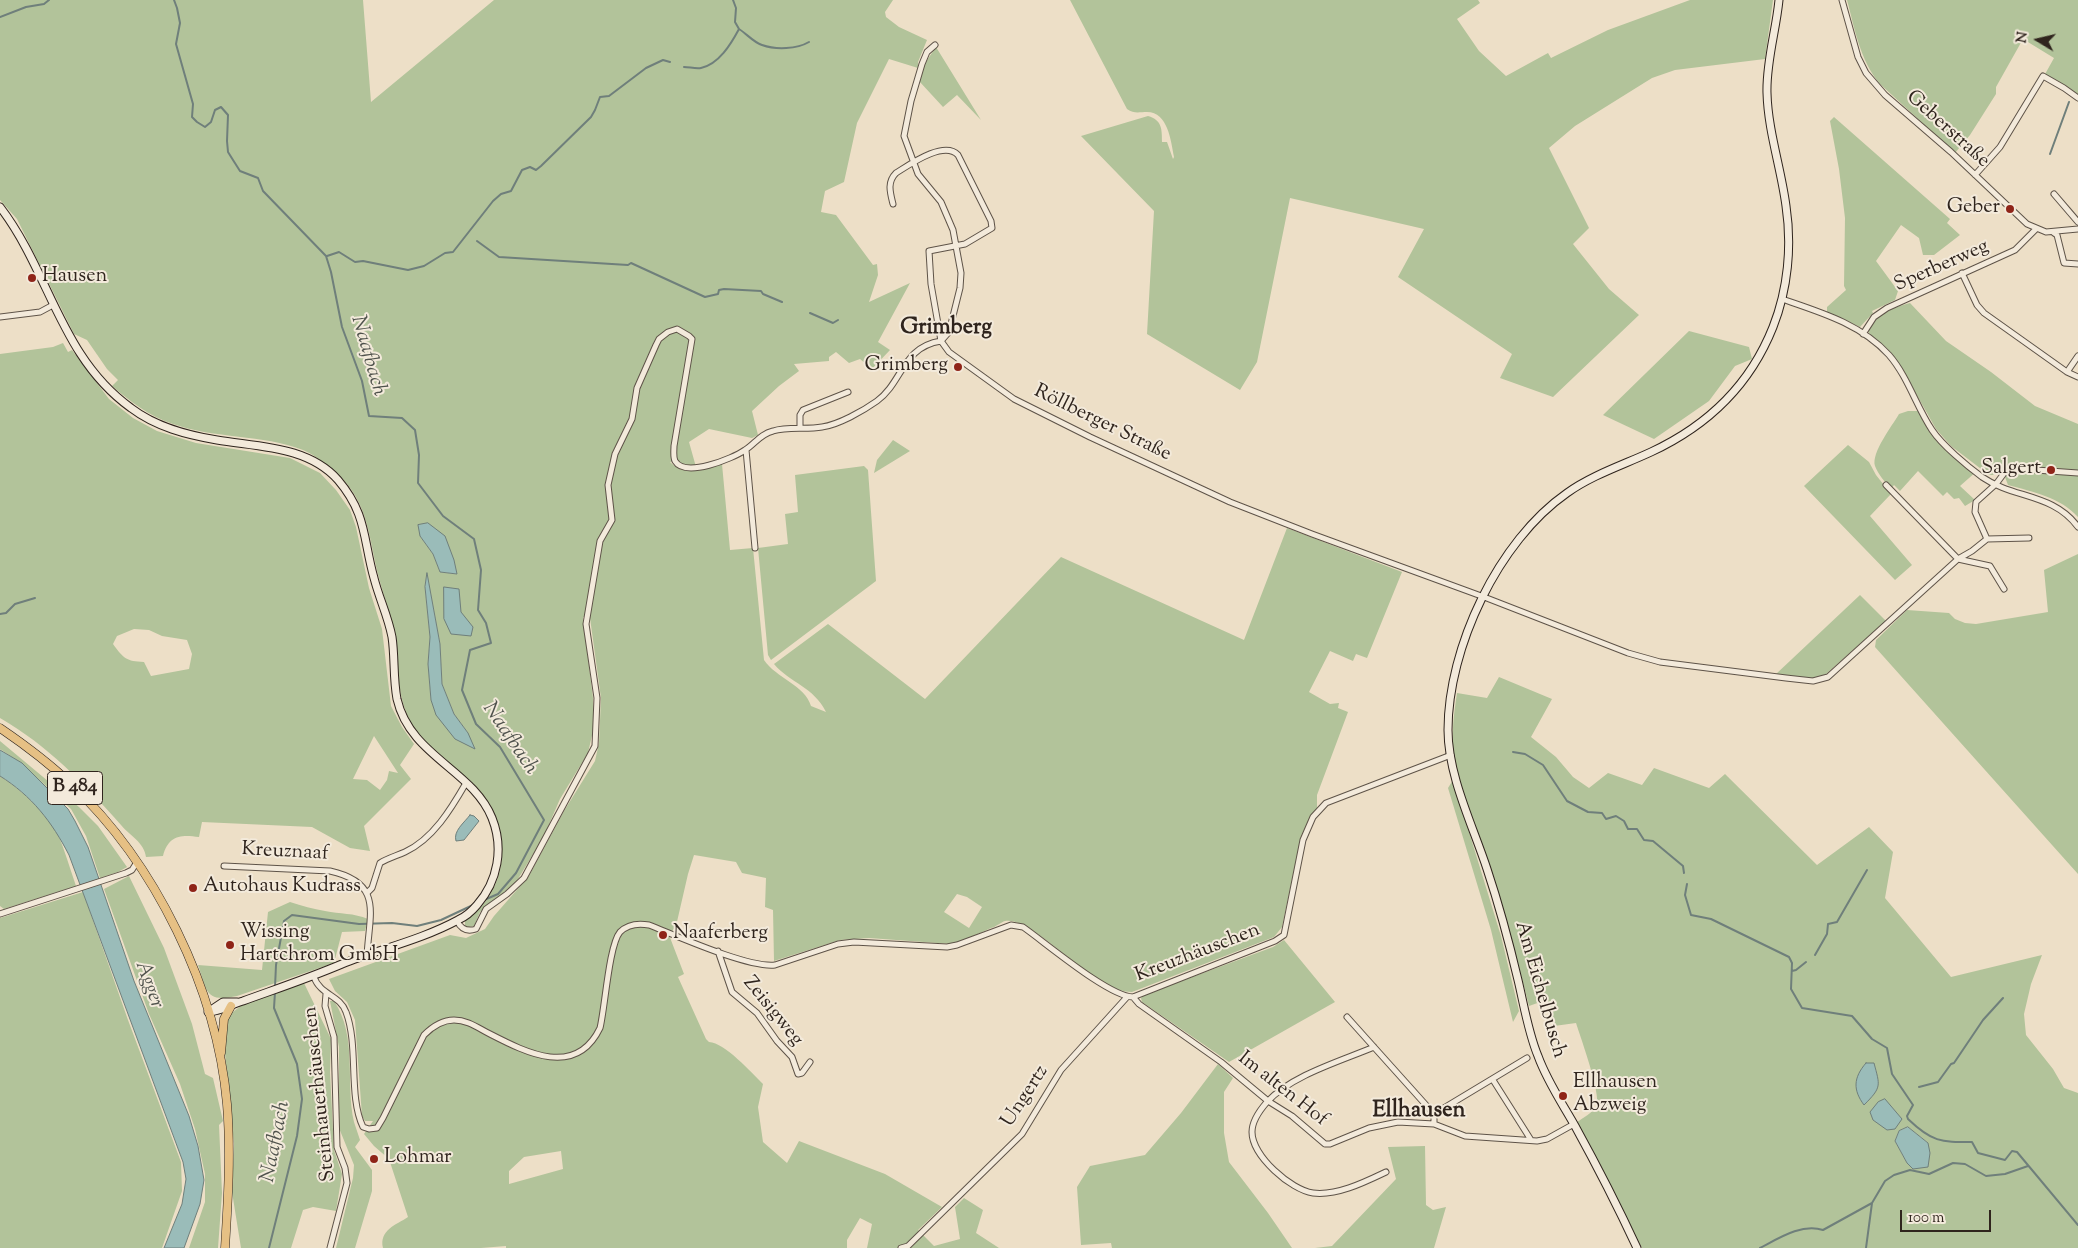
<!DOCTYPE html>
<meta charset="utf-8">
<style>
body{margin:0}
#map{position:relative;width:2078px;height:1248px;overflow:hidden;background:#eddfc7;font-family:"Sorts Mill Goudy",serif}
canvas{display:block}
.north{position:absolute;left:2013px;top:15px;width:50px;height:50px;-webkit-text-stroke:4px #f3eadb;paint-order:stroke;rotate:279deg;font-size:14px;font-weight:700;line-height:20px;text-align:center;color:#2f241d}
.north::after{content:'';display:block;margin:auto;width:18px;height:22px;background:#2f241d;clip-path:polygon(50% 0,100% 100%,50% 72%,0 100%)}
.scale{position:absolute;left:1900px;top:1210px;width:91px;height:22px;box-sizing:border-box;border:2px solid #2f241d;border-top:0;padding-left:6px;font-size:15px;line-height:18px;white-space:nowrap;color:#2f241d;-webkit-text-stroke:4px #f3eadb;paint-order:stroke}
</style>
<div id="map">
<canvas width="2078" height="1248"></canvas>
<div class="north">N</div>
<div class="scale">100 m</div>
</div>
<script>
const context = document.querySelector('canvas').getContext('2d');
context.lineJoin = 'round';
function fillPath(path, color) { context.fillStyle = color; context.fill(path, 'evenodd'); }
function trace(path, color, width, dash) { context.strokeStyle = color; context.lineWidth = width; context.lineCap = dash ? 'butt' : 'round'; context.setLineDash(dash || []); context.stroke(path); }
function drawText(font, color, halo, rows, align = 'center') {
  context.font = font + ' "Sorts Mill Goudy",serif'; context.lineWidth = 4; context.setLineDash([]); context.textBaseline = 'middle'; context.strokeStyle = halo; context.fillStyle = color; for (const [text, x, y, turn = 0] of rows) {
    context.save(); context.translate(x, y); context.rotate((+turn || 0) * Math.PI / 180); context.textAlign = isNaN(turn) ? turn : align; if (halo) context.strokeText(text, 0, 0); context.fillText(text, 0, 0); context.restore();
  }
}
fillPath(new Path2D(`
 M 0,0 L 363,0 L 371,102 L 494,0 L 893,0 L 885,12 L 886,17 L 899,27 L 927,40 L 918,62 L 918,68 L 889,59 L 857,123 L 844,182 L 825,191 L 821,212 L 836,215 L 873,265 L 877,264 L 878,275 L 869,302 L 910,283 L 878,342 L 890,350 L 872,369 L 860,359 L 849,363 L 836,352 L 829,357 L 829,361 L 794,364 L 799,371 L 779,386 L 752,411 L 758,435 L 752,438 L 709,429 L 689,442 L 696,467 L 688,469 L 674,461 L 670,462 C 685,477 704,470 722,464 L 730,550 L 753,548 L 764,660 C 776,678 805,685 811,706 L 826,712 C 814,687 790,683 774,664 L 828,624 L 925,699 L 1061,557 L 1244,640 L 1287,528 L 1402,572 L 1367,658 L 1356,654 L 1353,661 L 1330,651 L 1309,692 L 1330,704 L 1339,703 L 1338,708 L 1348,712 L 1317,795 L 1317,808 L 1301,836 L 1282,927 L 1274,937 L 1132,992 C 1093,992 1034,916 1005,921 C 1001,922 996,927 991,928 C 978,934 965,940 951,944 L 869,938 L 840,940 L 774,961 L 773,910 L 765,907 L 766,878 L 742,873 L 736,862 L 694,855 L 688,874 L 676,926 L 669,935 L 684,974 L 678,977 L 706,1039 L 709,1042 C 725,1043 751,1072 763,1084 L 758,1107 L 763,1142 L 787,1163 L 799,1141 L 885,1174 L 942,1207 L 918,1230 L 934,1246 L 960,1239 L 955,1207 L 964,1198 L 983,1210 L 976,1233 L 999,1248 L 867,1248 L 872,1224 L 860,1218 L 847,1240 L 847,1248 L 506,1248 L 506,1246 L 481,1248 L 383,1248 C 379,1230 396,1225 408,1217 L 389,1159 L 374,1146 L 364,1134 L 373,1121 L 365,1121 L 362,1116 L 355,1020 L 347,1002 L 335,991 L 329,979 L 450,935 L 466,938 L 485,929 L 494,916 L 529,876 L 564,811 L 595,761 L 599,743 L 601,698 L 590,618 L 583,617 L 593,698 L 593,731 L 588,753 L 560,799 L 544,836 L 515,884 L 480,912 L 474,926 L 465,928 L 465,921 C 492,903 506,871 501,839 C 494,782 453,776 422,737 C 416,731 410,723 407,715 C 397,690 398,666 395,640 C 393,619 384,598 379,578 C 369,541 369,501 337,474 C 327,466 316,455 303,450 C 262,434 215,439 173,424 C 149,416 131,402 112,386 L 118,380 L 107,369 L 87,340 L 74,334 L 17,219 L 0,200 ZM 420,536 L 457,574 L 440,572 L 433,554 ZM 427,575 L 440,644 L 442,684 L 454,714 L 468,733 L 431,700 L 428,664 L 430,637 L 425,587 ZM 957,894 L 967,897 L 982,907 L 969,928 L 944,912 ZM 561,1151 L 563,1169 L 509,1184 L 509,1171 L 524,1157 Z
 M 1070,0 L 1478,0 L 1480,3 L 1457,19 L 1479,51 L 1506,76 L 1548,53 L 1551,58 L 1608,30 L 1690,0 L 1773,0 L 1765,59 L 1675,70 L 1652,78 L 1575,126 L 1549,148 L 1589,228 L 1573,244 L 1609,289 L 1639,315 L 1553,397 L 1500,378 L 1512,354 L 1398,277 L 1424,229 L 1290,198 L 1257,362 L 1240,390 L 1147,334 L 1154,211 L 1081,136 L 1148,116 C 1162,120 1162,129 1162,142 L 1167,142 L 1173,159 L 1174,157 C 1171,141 1168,112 1147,112 C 1139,112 1134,114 1127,109 Z
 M 1847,0 L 2078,0 L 2078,98 L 2044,76 L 2054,58 L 2023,39 L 1996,87 L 1996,94 L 1970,135 L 1955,153 L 1880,84 C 1860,60 1855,30 1847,0 Z
 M 936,47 L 981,120 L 957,95 L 943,107 L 919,81 L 925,63 Z
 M 1834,117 L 1950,219 L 1947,223 L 1960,235 L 1934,255 L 1923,255 L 1919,238 L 1901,225 L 1876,261 L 1898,291 L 1895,300 L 1872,311 L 1873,313 L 1860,327 L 1827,312 L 1827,307 L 1846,290 L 1844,286 L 1845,218 L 1839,169 L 1830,121 Z
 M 1910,303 L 1946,341 L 1991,372 L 2035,406 L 2078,424 L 2078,517 C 2060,497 2033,492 2008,485 L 2005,477 L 2012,471 L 2014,464 L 2009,464 L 1993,475 L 1989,475 L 1951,446 L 1936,429 L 1901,367 L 1870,335 L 1868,330 C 1877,314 1893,307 1910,303 Z
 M 1689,331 L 1749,347 L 1752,359 L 1735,366 L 1709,401 L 1654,439 L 1603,415 Z
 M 63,343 L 68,352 L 72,350 L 109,399 L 133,418 L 157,431 L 196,443 L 290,458 L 320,473 L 336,490 L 350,510 L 356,527 L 369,588 L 382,629 L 391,706 L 402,727 L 414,744 L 400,765 L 411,779 L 364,826 L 370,851 L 350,848 L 312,827 L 202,822 L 199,837 C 180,834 168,836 163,856 L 146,857 C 144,842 130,836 121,825 C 85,784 47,745 0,718 L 0,354 L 53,347 ZM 134,629 L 149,630 L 162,636 L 187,640 L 192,654 L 189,669 L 151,676 L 144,662 C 126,661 124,659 113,644 L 117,636 ZM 374,736 L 398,773 L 389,771 L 387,780 L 380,790 L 367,780 L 353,779 Z
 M 1908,411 L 1919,411 L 1935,438 L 1977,471 L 1960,486 L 1975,500 L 1965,506 L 1959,498 L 1954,499 L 1947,492 L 1943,496 L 1918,471 L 1900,491 L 1894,485 L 1891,489 C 1885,482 1878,474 1875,466 C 1871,453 1892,426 1899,414 Z
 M 893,440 L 910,451 L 874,473 L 877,460 Z
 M 1848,445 L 1869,462 L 1876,475 L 1891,494 L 1870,516 L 1912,565 L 1895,580 L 1804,486 Z
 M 864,466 L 868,470 L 876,581 L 771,660 L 768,655 L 758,548 L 788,544 L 785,514 L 798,512 L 795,475 Z
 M 2078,554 L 2078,874 L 1875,647 L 1876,640 L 1907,610 L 1949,613 L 1955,619 L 1965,623 L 1976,624 L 2048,612 L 2044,570 Z
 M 1860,595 L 1886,621 L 1826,674 L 1815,679 L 1775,675 Z
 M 1499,677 L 1552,699 L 1531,737 L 1556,757 L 1573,777 L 1589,788 L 1608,773 L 1642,785 L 1654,768 L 1709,788 L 1725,774 L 1817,865 L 1869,827 L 1893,852 L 1885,898 L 1951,977 L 2042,955 L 2031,984 L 2024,1014 L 2026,1035 L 2053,1069 L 2064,1088 L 2078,1093 L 2078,1248 L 1642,1248 L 1577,1122 C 1583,1118 1592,1113 1596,1107 C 1603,1098 1580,1036 1576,1023 L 1554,1026 L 1546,1000 L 1529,1006 C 1516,953 1500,900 1483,848 C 1473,818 1458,786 1454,754 C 1451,734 1454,713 1457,693 L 1487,698 ZM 1908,1127 L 1928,1143 L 1907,1163 L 1895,1141 L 1899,1131 Z
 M 0,741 L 79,807 L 98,826 L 127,867 L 118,872 L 100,878 L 86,836 L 71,809 L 21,763 L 0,749 Z
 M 0,776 C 19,788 48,814 58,834 C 65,851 70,869 76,886 L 4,909 L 0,906 Z
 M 1453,780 L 1501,936 L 1519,1011 L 1513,1022 L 1491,930 L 1448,788 Z
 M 129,876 L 164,948 L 192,1024 L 205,1074 L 213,1078 L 223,1121 L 219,1125 L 222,1193 L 218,1248 L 189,1248 L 205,1202 L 205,1174 L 195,1129 L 180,1084 L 149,1014 L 104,889 Z
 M 83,892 L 128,1020 L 181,1162 L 182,1191 L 162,1248 L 0,1248 L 0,918 Z
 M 290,902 C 302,906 313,909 325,911 C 340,914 354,913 368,919 L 365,931 L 342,932 L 334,963 L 237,996 C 205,1003 207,991 198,965 L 262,970 L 268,912 Z
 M 1284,940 L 1335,1002 L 1229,1062 L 1142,1002 L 1141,998 L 1144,995 L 1273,947 Z
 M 304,983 L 331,1039 L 330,1072 L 334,1150 L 342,1174 L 336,1211 L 313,1207 L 303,1210 L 291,1248 L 241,1248 L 232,1192 L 234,1144 L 225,1054 L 225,1025 L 229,1015 L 242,1005 Z
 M 330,1001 L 334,1001 C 358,1037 345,1082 354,1122 C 356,1128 358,1134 360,1140 L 355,1147 L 372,1170 L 372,1191 L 355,1248 L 336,1248 L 353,1178 L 354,1165 L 339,1128 L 339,1047 Z
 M 1218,1064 L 1233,1078 L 1224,1092 L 1224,1133 L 1229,1162 L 1268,1213 L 1292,1248 L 1112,1248 L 1111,1243 L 1081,1245 L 1077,1187 L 1090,1166 L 1145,1155 L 1181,1113 Z
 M 1425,1146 L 1426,1205 L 1433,1210 L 1446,1207 L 1434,1248 L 1315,1248 L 1332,1246 L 1396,1179 L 1388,1147 Z`), '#b2c39a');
const water = new Path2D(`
 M 428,523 L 445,536 L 454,560 L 457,574 L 440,572 L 433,554 L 420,536 L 418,525 Z
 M 427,573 L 440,644 L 442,684 L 454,714 L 468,733 L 475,749 L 455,739 L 436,715 L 431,700 L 428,664 L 430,637 L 425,587 Z
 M 444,587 L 459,589 L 461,612 L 473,627 L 471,636 L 451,634 L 444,619 Z
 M 0,750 L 22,763 L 68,809 L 75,821 L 88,847 L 134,981 L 189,1116 L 198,1146 L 204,1180 L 200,1204 L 184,1248 L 164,1248 L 182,1204 L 186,1179 L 183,1162 L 69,855 C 52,822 32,796 0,776 Z
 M 470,815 L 474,816 L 479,821 L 464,840 L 456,841 C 453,831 464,823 470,815 Z
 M 1866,1063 L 1874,1063 C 1880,1086 1882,1087 1864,1105 C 1853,1090 1853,1078 1866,1063 Z
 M 1885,1099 L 1902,1119 L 1895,1129 L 1887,1130 L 1873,1120 L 1870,1112 L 1878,1102 Z
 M 1908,1127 L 1928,1143 L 1930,1153 L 1928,1167 L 1913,1169 L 1907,1163 L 1895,1141 L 1899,1131 Z`);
fillPath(water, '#9abcb9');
trace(water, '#6f7f7b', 1);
trace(new Path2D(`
 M 174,0 L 177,8 L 180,23 L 176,44 L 193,104 L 192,117 L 197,122 L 205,127 L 211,122 L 215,110 L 221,107 L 228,115 L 227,141 L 228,152 L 233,160 L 240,171 L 258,178 L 263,191 L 326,256 L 331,272 L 342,327 L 362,381 L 369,416 L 402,418 L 415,430 L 419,455 L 418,483 L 443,516 L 474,539 L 481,570 L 478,610 L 486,623 L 491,643 L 470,650 L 462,690 L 476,724 L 500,747 L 544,820 L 516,873 L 498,894 L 484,900
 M 0,17 L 26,7 L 44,4 L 49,0
 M 739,29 C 747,34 753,42 762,45 C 776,50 797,49 809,42
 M 684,67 C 689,67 696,69 701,68 C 719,64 731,44 739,29 L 735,22 L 736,8 L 733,0
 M 2050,154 L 2069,102
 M 477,241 L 499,257 L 628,265 L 631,263 L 705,297 L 718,294 L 719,290 L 724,289 L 761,291 L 763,294 L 782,302
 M 327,256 L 339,252 L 355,262 L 363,261 L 408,270 L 424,266 L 445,253 L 453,252 L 493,201 L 501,194 L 511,191 L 522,170 L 530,167 L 536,170 L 541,166 L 591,117 L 595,110 L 600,97 L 609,96 L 646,68 L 663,60 L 670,62
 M 810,313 L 833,323 L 838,320
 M 0,614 L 6,613 L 15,604 L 35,598
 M 1513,752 L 1525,754 L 1543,765 L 1567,801 L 1588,812 L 1602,813 L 1606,819 L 1616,816 L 1624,821 L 1628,829 L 1637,829 L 1644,840 L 1653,841 L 1683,866 L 1684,873
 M 1687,884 L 1685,895 L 1691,915 L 1711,919 L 1789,957 L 1792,963 L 1791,989 L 1802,1008 L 1852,1016 L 1872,1039 L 1887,1048 L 1892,1074 L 1913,1105 L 1907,1116 L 1908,1119 C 1932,1142 1940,1142 1972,1142 L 1978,1153 L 2005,1160 L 2012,1151 L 2017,1152 L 2078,1225
 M 1815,955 L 1827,934 L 1828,924 L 1837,922 L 1867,870
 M 1792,971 L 1796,970 L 1806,962
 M 275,987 L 276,965 L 284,921 L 292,915 L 359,924 L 392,923 L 417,926 L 441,920 L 473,905
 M 1919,1087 L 1938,1082 L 1951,1064 L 1954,1063 L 1983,1020 L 2003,998
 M 269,1248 L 297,1136 L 302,1099 L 297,1064 L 274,1008 L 275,992
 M 1760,1248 C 1779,1238 1802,1223 1823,1230 L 1872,1203
 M 1866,1248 L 1872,1203 L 1885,1181 L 1894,1175 L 1910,1170 L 1929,1174 L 1953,1163 L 1965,1164 L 1986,1176 L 2005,1174 L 2028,1166`), '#6f7f7b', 2);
const street = new Path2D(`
 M 1842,0 L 1858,57 L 1866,73 L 1885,95 L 1951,152 L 2027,224 L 2046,232 L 2078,229
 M 935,45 L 927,52 L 922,64 L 911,101 L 904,136 L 918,174 L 941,202 L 953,230 L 961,273 L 960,288 L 949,332 L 941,341
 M 1975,175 L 2000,147 L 2043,76 L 2064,88 L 2078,98
 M 2054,194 L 2078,222
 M 893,204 C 890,192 887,182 896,173 C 909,165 944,140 958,155 L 991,221 L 992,228 L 965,244 L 929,251 L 931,284 L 941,341 L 949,352 L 1014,399 L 1090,437 L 1230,502 L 1312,534 L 1484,597 L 1628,653 L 1660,662 L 1786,678 L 1813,681 L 1828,677 L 1958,559 L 1972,551 L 1987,539 L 2029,538
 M 2054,233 L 2057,235 L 2064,263 L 2078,264
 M 1962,273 L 1977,305 L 1984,313 L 2067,372 L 2078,377
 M 1782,299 C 1820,312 1861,324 1889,355 C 1908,377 1916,406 1932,430 C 1942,445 1967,466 1982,477 C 2014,499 2053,493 2078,527
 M 0,317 L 40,312 L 53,305
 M 1863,334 L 1874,317 L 1887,308 L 2015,250 L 2036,229
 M 2067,372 L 2078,356
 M 800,428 L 800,415 L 803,410 L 848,392
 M 746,450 L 755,548
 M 1886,485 L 1958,559 L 1990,566 L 2004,589
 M 1987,539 L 1975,512 L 1976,502 L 1996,484 L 2008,468 L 2078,473
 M 224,866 L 330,871 C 384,883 369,914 367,956
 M 367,893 L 372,888 L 380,863 C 388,858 396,856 405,852 C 433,839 451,809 466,783
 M 0,914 L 126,873 L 132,870 L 137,862
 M 457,921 C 461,929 467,932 476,929 L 486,909 L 507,894 L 524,878 L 595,746 L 597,698 L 586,624 L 600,541 L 612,520 L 608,485 L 615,454 L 632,419 L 637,388 L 656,345 L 659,339 L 668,332 L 677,329 L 689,336 L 692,339 L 674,446 C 674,450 673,457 675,461 C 685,478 732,459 745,450 C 755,444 760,434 773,431 C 788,426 806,430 822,427 C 838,425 863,411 877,401 C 903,382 902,347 941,341
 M 718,951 L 732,992 L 757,1013 L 777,1041 L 792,1057 L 798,1074 L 802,1073 L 810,1062
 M 314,977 C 320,995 340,995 346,1012 C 359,1046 348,1096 363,1127 L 369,1129 L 377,1128 L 383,1118 L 424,1035 C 432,1027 441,1020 454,1020 C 468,1020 478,1028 490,1034 C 527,1053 576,1078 600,1028 C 605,1008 609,945 620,932 C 628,924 638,923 649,925 C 677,936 748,968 775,965 L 838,944 L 854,942 L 947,947 L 957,945 L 1011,925 L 1023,927 C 1046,943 1108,996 1133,997
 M 326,994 L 325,1006 L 334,1037 L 337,1147 L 345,1168 L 347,1183 L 330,1248
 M 1133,997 L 1139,1004 L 1221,1062 L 1268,1101 L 1292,1116 L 1325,1144 L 1330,1144 L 1369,1128 L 1398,1122 L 1434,1124 L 1465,1136 L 1537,1141 L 1547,1139 L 1574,1124
 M 1133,997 L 1275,941 L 1284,935 L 1303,840 L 1313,817 L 1326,803 L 1451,755
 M 1347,1017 L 1434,1114
 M 1374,1047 C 1341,1061 1292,1075 1267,1102 C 1260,1110 1252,1121 1252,1132 C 1252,1156 1291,1190 1313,1193 C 1337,1196 1365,1182 1386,1172
 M 1493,1080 L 1531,1140
 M 1434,1124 L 1434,1114 L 1527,1058
 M 901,1248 L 908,1246 L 1022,1134 L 1061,1070 L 1127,997`);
const secondary = new Path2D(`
 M 0,207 C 50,272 60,357 131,408 C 156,427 187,435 217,440 C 258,447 308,446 338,480 C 367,514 363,539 374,578 C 379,598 388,616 392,637 C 395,657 393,678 397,699 C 410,756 473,770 492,818 C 504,848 498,881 477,905 C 472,911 465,917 458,920 C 421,940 380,949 342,964 C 309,978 276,989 243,1001 C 230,1005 222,1011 208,1012
 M 208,1012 L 223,1002 L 237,1002
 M 1637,1248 C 1618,1207 1597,1166 1575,1126 C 1562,1103 1547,1081 1538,1056 C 1528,1032 1524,1005 1518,980 C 1509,942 1499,905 1487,869 C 1473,826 1448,776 1448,730 C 1448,648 1498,541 1567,493 C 1592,475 1623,465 1651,452 C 1707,426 1750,385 1773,327 C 1788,289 1792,246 1786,206 C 1781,168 1768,131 1767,93 C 1766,62 1776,31 1779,0`);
const primary = new Path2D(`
 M 0,728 C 25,745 49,763 71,784 C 155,863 217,989 227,1104 C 231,1152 228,1200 225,1248
 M 221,1053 L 224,1019 L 231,1006`);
trace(street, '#5e5348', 7);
trace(secondary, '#2f241d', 9);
trace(primary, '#2f241d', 9);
trace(street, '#f3eadb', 5);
trace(secondary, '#f3eadb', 7);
trace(primary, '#e6c084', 8);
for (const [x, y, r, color] of [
 [2010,209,5,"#8f2418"],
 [32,278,5,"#8f2418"],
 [958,367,5,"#8f2418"],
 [2051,470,5,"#8f2418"],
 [193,888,5,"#8f2418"],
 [663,935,5,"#8f2418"],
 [230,945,5,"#8f2418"],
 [1563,1096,5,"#8f2418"],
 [374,1159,5,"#8f2418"]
]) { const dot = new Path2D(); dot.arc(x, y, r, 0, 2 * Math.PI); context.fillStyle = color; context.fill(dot); trace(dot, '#f3eadb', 2); }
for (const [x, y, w] of [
 [75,788,55]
]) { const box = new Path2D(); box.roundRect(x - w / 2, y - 16.5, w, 33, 4); context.fillStyle = '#f3eadb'; context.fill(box); trace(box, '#2f241d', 1); }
drawText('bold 19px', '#2f241d', null, [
 ["B 484",75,788]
]);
drawText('20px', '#2f241d', '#f3eadb', [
 ["Geberstraße",1947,130,42],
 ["Sperberweg",1942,267,-24],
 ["Röllberger Straße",1102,424,26],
 ["Kreuznaaf",285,853,3],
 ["Kreuzhäuschen",1198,954,-21],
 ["Am Eichelbusch",1539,990,74],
 ["Zeisigweg",772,1012,51],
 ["Im alten Hof",1282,1090,38],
 ["Steinhauerhäuschen",321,1094,-96],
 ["Ungertz",1026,1097,-57]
]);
drawText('20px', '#2f241d', '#f3eadb', [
 ["Geber",2000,209,"right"],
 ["Hausen",42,278],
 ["Grimberg",948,367,"right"],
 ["Salgert",2041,470,"right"],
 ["Autohaus Kudrass",203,888],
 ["Wissing",240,934],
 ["Hartchrom GmbH",240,957],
 ["Naaferberg",673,935],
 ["Ellhausen",1573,1084],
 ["Abzweig",1573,1107],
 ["Lohmar",384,1159]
], 'left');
drawText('italic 21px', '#4f524c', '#f3eadb', [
 ["Naafbach",367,356,74],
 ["Naafbach",509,739,56],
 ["Agger",148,985,70],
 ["Naafbach",277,1142,-79]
]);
drawText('bold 22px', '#2f241d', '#f3eadb', [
 ["Grimberg",946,329],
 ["Ellhausen",1419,1112]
]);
</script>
